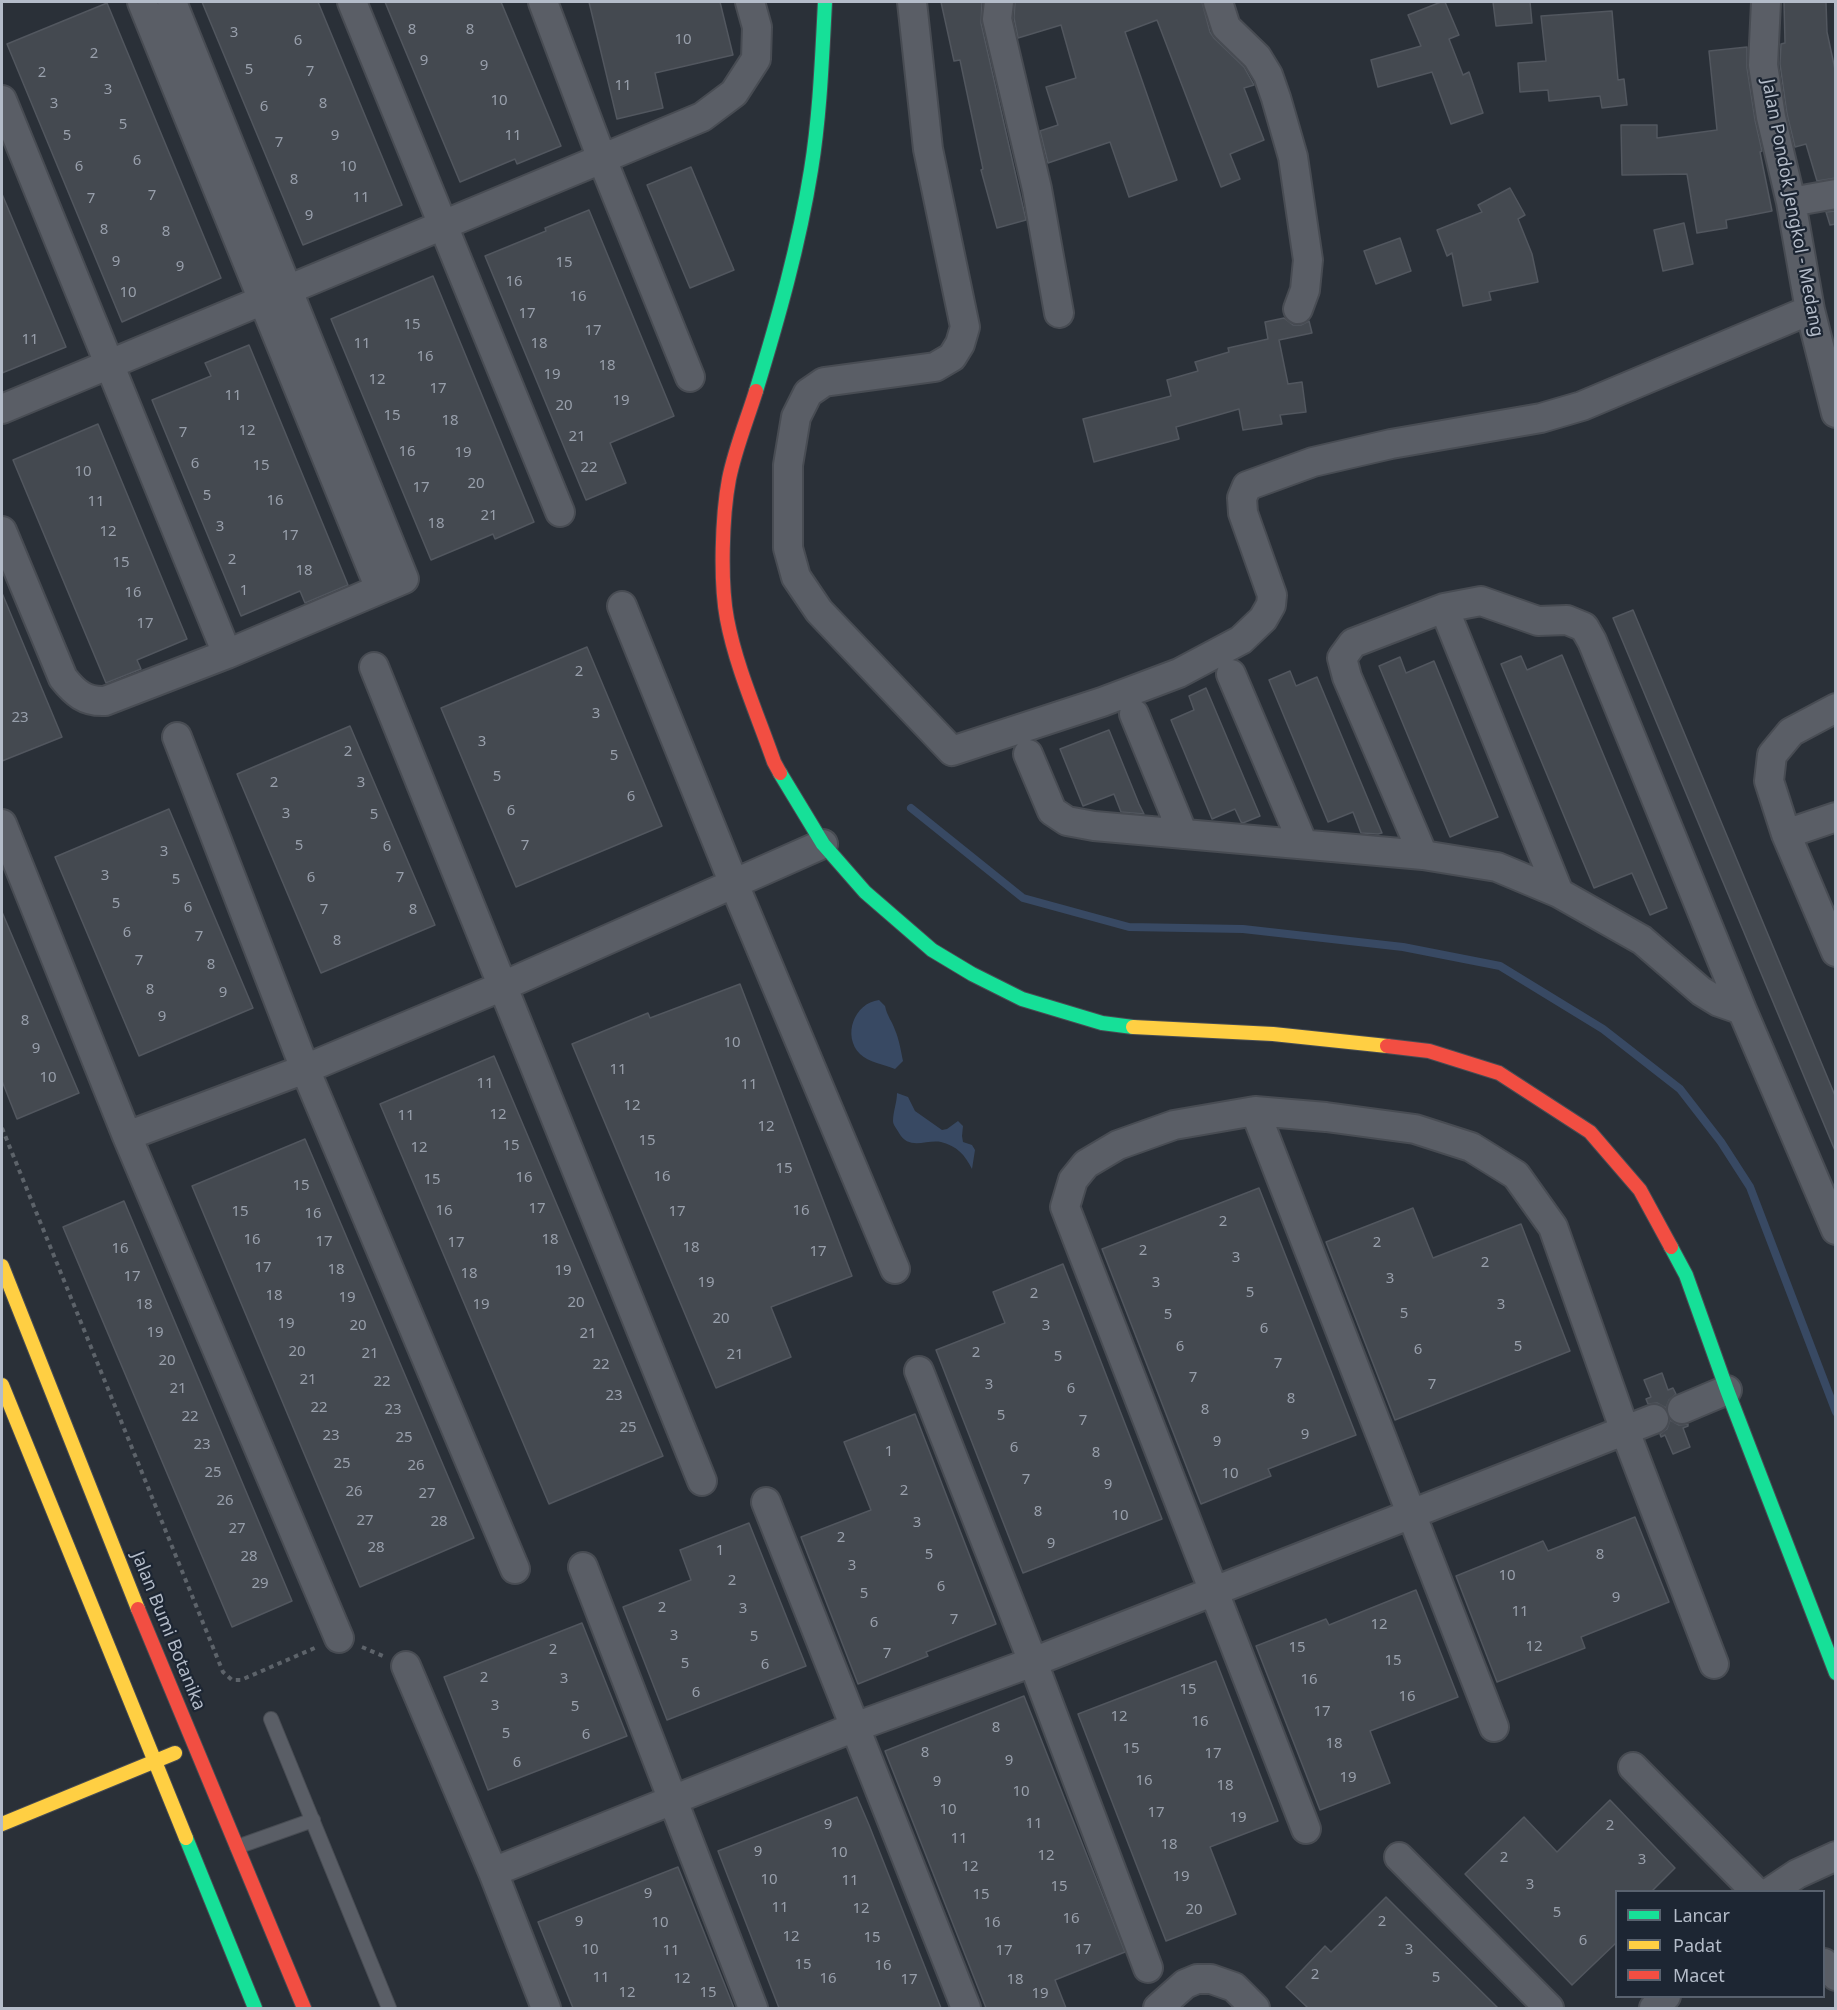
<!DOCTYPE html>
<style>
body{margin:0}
#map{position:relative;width:1837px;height:2010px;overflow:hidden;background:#2a3038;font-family:"Noto Sans",sans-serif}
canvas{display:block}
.frame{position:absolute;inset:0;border:3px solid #b4bcc9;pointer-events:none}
.legend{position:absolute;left:1615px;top:1890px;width:210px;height:108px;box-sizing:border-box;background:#1d2633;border:2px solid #59626f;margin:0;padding:8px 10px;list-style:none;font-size:18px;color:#b4bcc9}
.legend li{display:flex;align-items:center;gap:12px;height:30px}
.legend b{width:30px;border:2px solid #59626f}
</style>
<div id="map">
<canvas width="1837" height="2010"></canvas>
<div class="frame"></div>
<ul class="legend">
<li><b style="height:8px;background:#16e098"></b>Lancar</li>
<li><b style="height:8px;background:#ffcf43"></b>Padat</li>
<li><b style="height:8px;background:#f24e42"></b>Macet</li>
</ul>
</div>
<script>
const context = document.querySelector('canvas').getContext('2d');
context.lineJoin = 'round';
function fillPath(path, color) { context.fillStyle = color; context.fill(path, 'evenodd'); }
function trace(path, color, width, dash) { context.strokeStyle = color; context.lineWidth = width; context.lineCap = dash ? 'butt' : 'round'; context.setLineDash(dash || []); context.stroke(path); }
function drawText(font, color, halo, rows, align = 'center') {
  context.font = font + ' "Noto Sans",sans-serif'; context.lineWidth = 4.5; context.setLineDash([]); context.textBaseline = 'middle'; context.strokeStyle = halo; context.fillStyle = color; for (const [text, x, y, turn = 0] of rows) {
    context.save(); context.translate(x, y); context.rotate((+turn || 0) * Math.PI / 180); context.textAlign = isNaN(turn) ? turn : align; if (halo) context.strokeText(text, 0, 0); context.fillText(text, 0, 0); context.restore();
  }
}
fillPath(new Path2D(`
 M 879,1000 L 885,1006 C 887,1016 892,1021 895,1030 C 899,1039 901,1051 903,1061 L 895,1069 C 885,1065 868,1062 860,1054 C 842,1036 854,1003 879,1000 Z
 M 897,1093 L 908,1097 L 915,1111 L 942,1130 L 947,1129 L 958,1121 L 963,1126 L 962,1136 L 963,1142 L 972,1145 L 975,1150 L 972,1169 C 965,1155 957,1146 941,1142 C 927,1139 909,1151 899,1133 C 897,1129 893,1125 893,1121 C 893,1112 897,1102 897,1093 Z`), '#384963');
trace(new Path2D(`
 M 911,808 L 1023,898 L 1129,927 L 1243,929 L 1403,947 L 1500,966 L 1603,1029 L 1680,1089 L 1721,1142 L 1750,1187 L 1836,1412`), '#384963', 8);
const building = new Path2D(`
 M 202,2 L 318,2 L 402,205 L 303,245 Z
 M 385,2 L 501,2 L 561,146 L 517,164 L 515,159 L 460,182 Z
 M 589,2 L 720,2 L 733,55 L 655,73 L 663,108 L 617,119 Z
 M 941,2 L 982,2 L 981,23 L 1026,220 L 997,228 L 981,170 L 983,169 L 960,60 L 954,61 Z
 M 1015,2 L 1202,2 L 1210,32 L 1214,38 L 1244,67 L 1254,85 L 1244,88 L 1264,140 L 1230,154 L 1240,179 L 1221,187 L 1157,20 L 1125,32 L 1177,180 L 1129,197 L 1110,142 L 1048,163 L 1040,131 L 1058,125 L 1046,87 L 1076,78 L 1061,25 L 1018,38 L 1014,18 Z
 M 1441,2 L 1445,2 L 1459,35 L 1449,39 L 1463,75 L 1469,72 L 1483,113 L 1451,124 L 1432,72 L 1378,87 L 1371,60 L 1421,46 L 1408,15 Z
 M 1493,2 L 1530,2 L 1532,23 L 1496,26 Z
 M 1784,2 L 1826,2 L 1827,32 L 1836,74 L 1836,178 L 1817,181 L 1806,144 L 1795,147 L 1787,114 L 1780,64 L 1781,44 L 1785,43 Z
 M 107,3 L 221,278 L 122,322 L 7,44 Z
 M 1612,11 L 1618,80 L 1624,79 L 1627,105 L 1602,108 L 1600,96 L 1549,101 L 1548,90 L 1520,92 L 1518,63 L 1546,61 L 1541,16 Z
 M 1747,47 L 1747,68 L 1755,120 L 1762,151 L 1760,152 L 1772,211 L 1726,220 L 1727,228 L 1697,233 L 1687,174 L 1622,175 L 1621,125 L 1657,125 L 1657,138 L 1717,130 L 1709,51 Z
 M 691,167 L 734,270 L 690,288 L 647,185 Z
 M 1510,188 L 1525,215 L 1518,219 L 1532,254 L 1538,282 L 1489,292 L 1491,300 L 1463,306 L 1452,253 L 1447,256 L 1437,230 L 1482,212 L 1478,205 Z
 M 2,194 L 66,347 L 2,373 Z
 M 589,210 L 674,416 L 610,443 L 626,483 L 586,500 L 485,256 L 546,231 L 545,228 Z
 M 1836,211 L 1836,224 L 1830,225 L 1826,212 Z
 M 1684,223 L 1693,264 L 1663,271 L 1654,230 Z
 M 1400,238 L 1411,271 L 1376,284 L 1364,251 Z
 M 433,276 L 534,522 L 495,539 L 493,534 L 431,560 L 331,319 Z
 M 1284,318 L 1293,325 L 1301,325 L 1309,321 L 1312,333 L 1279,340 L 1288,384 L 1302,382 L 1306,412 L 1280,415 L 1282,424 L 1243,430 L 1239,409 L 1176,427 L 1179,439 L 1094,462 L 1083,419 L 1171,396 L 1167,380 L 1198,371 L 1195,362 L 1229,352 L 1228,348 L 1268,339 L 1265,322 Z
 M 249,345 L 348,585 L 305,603 L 300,591 L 241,616 L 152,400 L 211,376 L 205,363 Z
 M 98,424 L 187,639 L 137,660 L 141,669 L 106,683 L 13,460 Z
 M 2,593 L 62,737 L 2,761 Z
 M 1633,610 L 1836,1098 L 1836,1153 L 1613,618 Z
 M 587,647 L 662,826 L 516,887 L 441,708 Z
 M 1562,655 L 1667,908 L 1650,915 L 1632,873 L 1594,888 L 1501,664 L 1521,656 L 1527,670 Z
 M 1400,657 L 1406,673 L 1434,661 L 1498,817 L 1450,837 L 1379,666 Z
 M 1290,671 L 1296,686 L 1317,677 L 1382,833 L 1378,834 L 1361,833 L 1353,812 L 1328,822 L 1269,680 Z
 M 1206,688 L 1260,816 L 1243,823 L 1241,822 L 1235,809 L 1212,819 L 1171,720 L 1194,710 L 1189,696 Z
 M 350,726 L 435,925 L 321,973 L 237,774 Z
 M 1109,730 L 1139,804 L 1144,814 L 1121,812 L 1114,794 L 1083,806 L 1060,749 Z
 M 169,809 L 253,1008 L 139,1056 L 55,857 Z
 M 2,912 L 79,1093 L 17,1119 L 2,1081 Z
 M 740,984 L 852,1276 L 771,1307 L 791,1357 L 716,1388 L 572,1044 L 648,1013 L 650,1018 Z
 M 494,1056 L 663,1456 L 549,1504 L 380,1104 Z
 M 305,1139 L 474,1538 L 360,1587 L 192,1186 Z
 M 1259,1188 L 1356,1435 L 1268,1469 L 1271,1476 L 1201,1504 L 1102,1249 Z
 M 124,1201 L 292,1601 L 232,1627 L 63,1227 Z
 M 1413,1208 L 1433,1258 L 1521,1224 L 1570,1351 L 1395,1420 L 1326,1242 Z
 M 1063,1264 L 1162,1519 L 1023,1573 L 936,1350 L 1005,1323 L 993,1292 Z
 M 1662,1373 L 1668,1390 L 1673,1388 L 1676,1394 L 1669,1400 L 1666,1408 L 1657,1403 L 1648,1404 L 1646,1399 L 1651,1397 L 1644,1380 Z
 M 915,1414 L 996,1624 L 926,1652 L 928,1656 L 858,1684 L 801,1537 L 871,1510 L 844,1442 Z
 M 1670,1420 L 1679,1425 L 1688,1424 L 1688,1426 L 1683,1428 L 1690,1447 L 1673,1454 L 1665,1435 L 1661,1437 L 1660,1434 L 1667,1429 Z
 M 1635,1517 L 1669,1602 L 1581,1637 L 1585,1648 L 1497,1682 L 1456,1576 L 1543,1541 L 1548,1551 Z
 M 749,1523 L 806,1666 L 667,1720 L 623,1607 L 691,1580 L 680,1550 Z
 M 1416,1590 L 1458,1697 L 1370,1731 L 1390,1783 L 1320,1810 L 1256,1646 L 1326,1619 L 1329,1625 Z
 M 582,1623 L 627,1736 L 488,1790 L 444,1677 Z
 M 1216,1661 L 1278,1821 L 1210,1847 L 1236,1914 L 1166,1941 L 1078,1714 Z
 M 1024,1696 L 1125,1952 L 1055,1980 L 1066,2008 L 986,2008 L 885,1751 Z
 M 857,1797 L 869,1825 L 941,2008 L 779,2008 L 718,1851 Z
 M 1610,1800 L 1675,1868 L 1651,1892 L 1617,1892 L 1617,1942 L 1572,1985 L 1465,1874 L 1524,1817 L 1557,1852 Z
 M 678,1867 L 734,2008 L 573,2008 L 538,1922 Z
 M 1386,1897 L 1414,1925 L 1498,2008 L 1308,2008 L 1286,1987 L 1325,1946 L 1331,1952 Z`);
fillPath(building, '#444950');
trace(building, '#52575f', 1.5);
const lane = new Path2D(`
 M 271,1719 L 389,2008
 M 237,1847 L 313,1820`);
const street = new Path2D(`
 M 142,2 L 380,589
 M 352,2 L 560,512
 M 543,2 L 602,159 L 690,377
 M 912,2 L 928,149 L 965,327 L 960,344 L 952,357 L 935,367 L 824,382 L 808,393 L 796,417 L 788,465 L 788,548 L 796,577 L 819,611 L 952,751 L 1102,702 L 1179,673 L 1241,640 L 1263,619 L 1271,605 L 1272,595 L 1243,513 L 1242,498 L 1247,486 L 1313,462 L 1391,444 L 1541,418 L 1582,406 L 1810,310
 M 999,2 L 997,19 L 1037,189 L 1059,313
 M 1218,2 L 1226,27 L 1257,57 L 1268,75 L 1276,98 L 1293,157 L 1308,260 L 1305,290 L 1298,309
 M 1766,2 L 1763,65 L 1771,117 L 1791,202 L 1810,310 L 1836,413
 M 2,100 L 227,654
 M 1791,202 L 1836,194
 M 2,409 L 702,117 L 734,93 L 756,59 L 757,27 L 750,2
 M 2,531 L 63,678 C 75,693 85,702 105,701 L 227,654 L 404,579 L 172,2
 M 622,606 L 734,884 L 895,1269
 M 1444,608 L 1559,893
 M 374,667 L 702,1481
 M 1231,674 L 1303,844
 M 1836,708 L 1791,732 L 1772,755 L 1769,781 L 1786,834 L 1836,952
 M 1134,714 L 1183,834
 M 177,737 L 305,1069 L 515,1569
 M 1028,754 L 1052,811 L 1067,821 L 1094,826 L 1423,855 L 1497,867 L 1559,893 L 1642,940 L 1701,991 L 1719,1002 L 1742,1010
 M 2,824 L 127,1136 L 339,1638
 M 1786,834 L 1836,817
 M 1423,855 L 1347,677 L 1342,658 L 1353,643 L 1444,608 L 1481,601 L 1538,621 L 1567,620 L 1584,627 L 1592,641 L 1742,1010 L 1836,1230
 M 1255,1111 L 1494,1727
 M 127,1136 L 305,1069 L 503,986 L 823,844
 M 919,1371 L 1033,1662 L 1148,1968
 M 1682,1409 L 1727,1390
 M 766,1502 L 966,2008
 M 583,1567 L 753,2008
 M 406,1666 L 493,1872 L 546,2008
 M 1633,1767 L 1756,1892
 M 1306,1829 L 1065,1207 L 1073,1180 L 1086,1164 L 1118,1145 L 1174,1125 L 1255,1111 L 1326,1117 L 1415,1129 L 1471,1147 L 1516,1175 L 1553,1227 L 1625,1431 L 1714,1664
 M 1399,1857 L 1549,2008
 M 493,1872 L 855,1727 L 1033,1662 L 1654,1419
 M 1770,1892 L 1797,1874 L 1836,1856
 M 1824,1963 L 1836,1976
 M 1158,2008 L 1185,1984 L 1197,1979 L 1211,1979 L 1234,1987 L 1255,2008
 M 1654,2008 L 1666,1996`);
const fast = new Path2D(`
 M 756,391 C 778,319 799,245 811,170 C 820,115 822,58 825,2
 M 780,773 L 823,844 L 865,892 L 932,950 L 972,974 L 1022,999 L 1102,1023 L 1133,1027
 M 1671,1247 L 1686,1275 L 1727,1390 L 1836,1673
 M 186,1838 L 255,2008`);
const slow = new Path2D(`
 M 1133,1027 L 1273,1034 L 1387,1046
 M 2,1266 L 138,1609
 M 2,1385 L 186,1838
 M 2,1824 L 175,1753`);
const jam = new Path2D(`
 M 756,391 C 747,420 735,449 729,479 C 722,516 720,582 727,619 C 736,667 758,716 774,762 L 780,773
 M 1387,1046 L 1429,1051 L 1499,1073 L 1590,1132 L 1640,1190 L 1671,1247
 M 138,1609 L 304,2008`);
trace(lane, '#484c53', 16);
trace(street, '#484c53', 32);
trace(fast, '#484c53', 16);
trace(slow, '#484c53', 16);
trace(jam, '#484c53', 16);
trace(new Path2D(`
 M 2,1128 L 223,1672 L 232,1680 L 241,1680 L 317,1647
 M 362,1647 L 383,1656`), '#5d636a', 4, [4.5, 4.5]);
trace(lane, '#5a5e66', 14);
trace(street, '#5a5e66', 28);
trace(fast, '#16e098', 14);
trace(slow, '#ffcf43', 14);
trace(jam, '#f24e42', 14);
drawText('15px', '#989fab', null, [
 ["8",412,30],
 ["8",470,30],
 ["3",234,33],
 ["10",683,40],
 ["6",298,41],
 ["2",94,54],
 ["9",424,61],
 ["9",484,66],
 ["5",249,70],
 ["7",310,72],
 ["2",42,73],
 ["11",623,86],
 ["3",108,90],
 ["10",499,101],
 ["3",54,104],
 ["8",323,104],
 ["6",264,107],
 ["5",123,125],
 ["5",67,136],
 ["9",335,136],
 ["11",513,136],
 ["7",279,143],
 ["6",137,161],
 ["6",79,167],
 ["10",348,167],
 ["8",294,180],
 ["7",152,196],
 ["11",361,198],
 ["7",91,199],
 ["9",309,216],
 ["8",104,230],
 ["8",166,232],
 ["9",116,262],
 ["15",564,263],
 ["9",180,267],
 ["16",514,282],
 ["10",128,293],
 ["16",578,297],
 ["17",527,314],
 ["15",412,325],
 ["17",593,331],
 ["11",30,340],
 ["11",362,344],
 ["18",539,344],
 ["16",425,357],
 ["18",607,366],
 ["19",552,375],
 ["12",377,380],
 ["17",438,389],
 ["11",233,396],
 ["19",621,401],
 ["20",564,406],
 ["15",392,416],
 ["18",450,421],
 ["12",247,431],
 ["7",183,433],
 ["21",577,437],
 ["16",407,452],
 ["19",463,453],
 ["6",195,464],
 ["15",261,466],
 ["22",589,468],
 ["10",83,472],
 ["20",476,484],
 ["17",421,488],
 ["5",207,496],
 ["16",275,501],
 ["11",96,502],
 ["21",489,516],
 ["18",436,524],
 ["3",220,527],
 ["12",108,532],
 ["17",290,536],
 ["2",232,560],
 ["15",121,563],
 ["18",304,571],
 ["1",244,591],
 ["16",133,593],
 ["17",145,624],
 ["2",579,672],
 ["3",596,714],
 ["23",20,718],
 ["3",482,742],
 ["2",348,752],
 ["5",614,756],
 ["5",497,777],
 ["2",274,783],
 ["3",361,783],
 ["6",631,797],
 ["6",511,811],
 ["3",286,814],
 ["5",374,815],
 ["5",299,846],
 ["7",525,846],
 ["6",387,847],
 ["3",164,852],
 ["3",105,876],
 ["6",311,878],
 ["7",400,878],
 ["5",176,880],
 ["5",116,904],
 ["6",188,908],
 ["7",324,910],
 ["8",413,910],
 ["6",127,933],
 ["7",199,937],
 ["8",337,941],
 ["7",139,961],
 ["8",211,965],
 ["8",150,990],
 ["9",223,993],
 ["9",162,1017],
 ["8",25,1021],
 ["10",732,1043],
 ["9",36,1049],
 ["11",618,1070],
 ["10",48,1078],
 ["11",485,1084],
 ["11",749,1085],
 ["12",632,1106],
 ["12",498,1115],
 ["11",406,1116],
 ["12",766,1127],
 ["15",647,1141],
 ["15",511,1146],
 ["12",419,1148],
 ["15",784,1169],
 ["16",662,1177],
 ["16",524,1178],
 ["15",432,1180],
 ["15",301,1186],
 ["17",537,1209],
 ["16",444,1211],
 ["16",801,1211],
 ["15",240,1212],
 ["17",677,1212],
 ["16",313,1214],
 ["2",1223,1222],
 ["16",252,1240],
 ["18",550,1240],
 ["17",324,1242],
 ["17",456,1243],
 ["2",1377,1243],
 ["18",691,1248],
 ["16",120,1249],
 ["2",1143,1251],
 ["17",818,1252],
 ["3",1236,1258],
 ["2",1485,1263],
 ["17",263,1268],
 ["18",336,1270],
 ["19",563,1271],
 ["18",469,1274],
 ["17",132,1277],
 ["3",1390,1279],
 ["19",706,1283],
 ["3",1156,1283],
 ["5",1250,1293],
 ["2",1034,1294],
 ["18",274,1296],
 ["19",347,1298],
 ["20",576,1303],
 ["18",144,1305],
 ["19",481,1305],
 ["3",1501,1305],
 ["5",1404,1314],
 ["5",1168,1315],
 ["20",721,1319],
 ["19",286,1324],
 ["20",358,1326],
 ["3",1046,1326],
 ["6",1264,1329],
 ["19",155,1333],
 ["21",588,1334],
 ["6",1180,1347],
 ["5",1518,1347],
 ["6",1418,1350],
 ["20",297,1352],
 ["2",976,1353],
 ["21",370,1354],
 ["21",735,1355],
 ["5",1058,1357],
 ["20",167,1361],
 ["7",1278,1364],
 ["22",601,1365],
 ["7",1193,1378],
 ["21",308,1380],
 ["22",382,1382],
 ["3",989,1385],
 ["7",1432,1385],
 ["21",178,1389],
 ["6",1071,1389],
 ["23",614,1396],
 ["8",1291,1399],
 ["22",319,1408],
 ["23",393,1410],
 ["8",1205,1410],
 ["5",1001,1416],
 ["22",190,1417],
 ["7",1083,1421],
 ["25",628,1428],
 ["9",1305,1435],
 ["23",331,1436],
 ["25",404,1438],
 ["9",1217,1442],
 ["23",202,1445],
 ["6",1014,1448],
 ["1",889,1452],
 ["8",1096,1453],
 ["25",342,1464],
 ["26",416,1466],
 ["25",213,1473],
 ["10",1230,1474],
 ["7",1026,1480],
 ["9",1108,1485],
 ["2",904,1491],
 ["26",354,1492],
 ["27",427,1494],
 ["26",225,1501],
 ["8",1038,1512],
 ["10",1120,1516],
 ["27",365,1521],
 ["28",439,1522],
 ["3",917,1523],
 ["27",237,1529],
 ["2",841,1538],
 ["9",1051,1544],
 ["28",376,1548],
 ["1",720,1551],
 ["5",929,1555],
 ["8",1600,1555],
 ["28",249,1557],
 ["3",852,1566],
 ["10",1507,1576],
 ["2",732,1581],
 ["29",260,1584],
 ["6",941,1587],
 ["5",864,1594],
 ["9",1616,1598],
 ["2",662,1608],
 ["3",743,1609],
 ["11",1520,1612],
 ["7",954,1620],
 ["6",874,1623],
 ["12",1379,1625],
 ["3",674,1636],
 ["5",754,1637],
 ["12",1534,1647],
 ["15",1297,1648],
 ["2",553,1650],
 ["7",887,1654],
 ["15",1393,1661],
 ["5",685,1664],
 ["6",765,1665],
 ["2",484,1678],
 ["3",564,1679],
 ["16",1309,1680],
 ["15",1188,1690],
 ["6",696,1693],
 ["16",1407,1697],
 ["3",495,1706],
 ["5",575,1707],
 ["17",1322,1712],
 ["12",1119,1717],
 ["16",1200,1722],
 ["8",996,1728],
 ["5",506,1734],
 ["6",586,1735],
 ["18",1334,1744],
 ["15",1131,1749],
 ["8",925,1753],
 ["17",1213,1754],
 ["9",1009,1761],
 ["6",517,1763],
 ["19",1348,1778],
 ["16",1144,1781],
 ["9",937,1782],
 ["18",1225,1786],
 ["10",1021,1792],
 ["10",948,1810],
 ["17",1156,1813],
 ["19",1238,1818],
 ["11",1034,1824],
 ["9",828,1825],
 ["2",1610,1826],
 ["11",959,1839],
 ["18",1169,1845],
 ["9",758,1852],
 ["10",839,1853],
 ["12",1046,1856],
 ["2",1504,1858],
 ["3",1642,1860],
 ["12",970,1867],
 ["19",1181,1877],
 ["10",769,1880],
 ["11",850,1881],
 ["3",1530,1885],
 ["15",1059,1887],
 ["9",648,1894],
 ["15",981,1895],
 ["11",780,1908],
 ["12",861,1909],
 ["20",1194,1910],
 ["5",1557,1913],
 ["16",1071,1919],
 ["9",579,1922],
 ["2",1382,1922],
 ["10",660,1923],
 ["16",992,1923],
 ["12",791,1937],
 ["15",872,1938],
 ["6",1583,1941],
 ["10",590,1950],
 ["17",1083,1950],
 ["3",1409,1950],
 ["11",671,1951],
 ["17",1004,1951],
 ["15",803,1965],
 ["16",883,1966],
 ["2",1315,1975],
 ["11",601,1978],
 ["5",1436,1978],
 ["12",682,1979],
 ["16",828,1979],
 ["17",909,1980],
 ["18",1015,1980],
 ["12",627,1993],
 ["15",708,1993],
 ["19",1040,1994]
]);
drawText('18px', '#b4bcc9', '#1d2633', [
 ["Jalan Pondok Jengkol - Medang",1792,208,79],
 ["Jalan Bumi Botanika",168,1631,68]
]);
</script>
